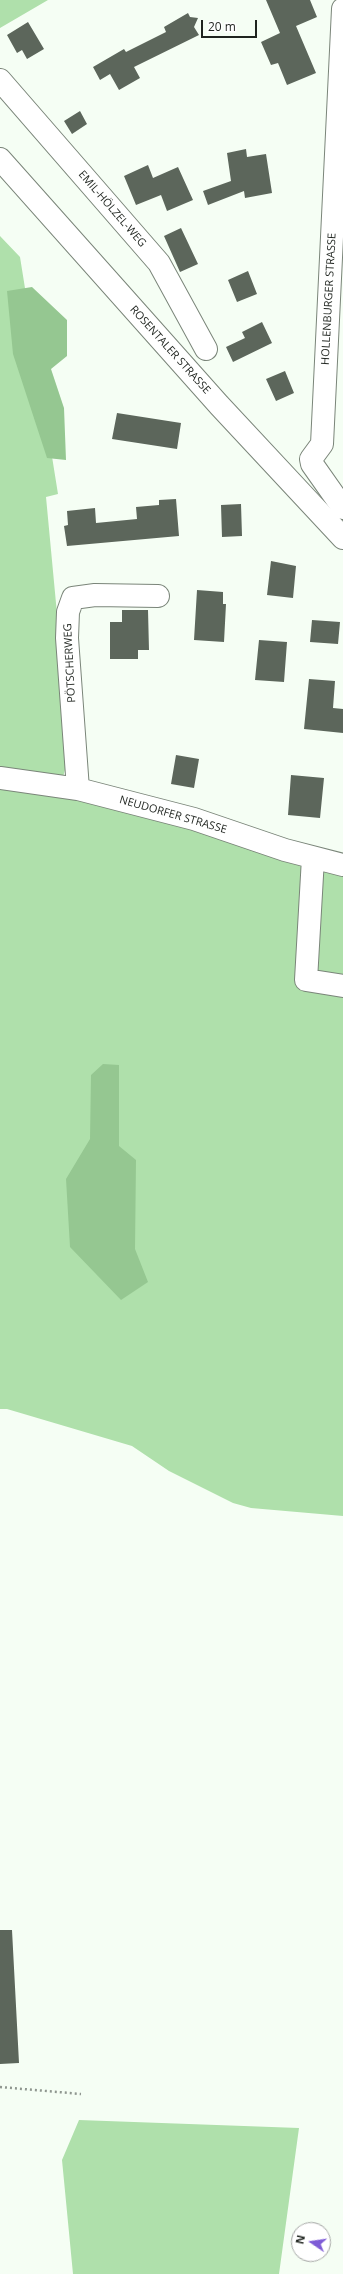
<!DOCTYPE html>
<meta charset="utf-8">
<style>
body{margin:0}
#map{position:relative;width:343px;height:2274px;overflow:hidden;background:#f5fef4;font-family:"Open Sans",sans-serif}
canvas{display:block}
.north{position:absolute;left:291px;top:2222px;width:40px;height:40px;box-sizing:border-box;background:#fff;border:1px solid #a5a7a5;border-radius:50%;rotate:283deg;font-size:11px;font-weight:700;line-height:16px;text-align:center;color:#1f241f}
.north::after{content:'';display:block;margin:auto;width:14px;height:18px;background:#7e5bd6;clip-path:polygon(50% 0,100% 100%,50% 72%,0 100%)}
.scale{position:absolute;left:201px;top:20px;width:56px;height:18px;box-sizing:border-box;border:2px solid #1f241f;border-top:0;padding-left:5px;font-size:12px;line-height:14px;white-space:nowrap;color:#1f241f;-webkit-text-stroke:3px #fff;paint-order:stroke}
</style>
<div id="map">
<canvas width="343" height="2274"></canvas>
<div class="north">N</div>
<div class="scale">20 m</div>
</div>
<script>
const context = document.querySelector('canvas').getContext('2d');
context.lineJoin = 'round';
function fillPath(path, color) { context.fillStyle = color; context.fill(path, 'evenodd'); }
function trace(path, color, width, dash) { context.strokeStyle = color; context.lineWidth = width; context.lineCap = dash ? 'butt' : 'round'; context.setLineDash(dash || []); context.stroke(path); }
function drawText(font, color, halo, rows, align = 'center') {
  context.font = font + ' "Open Sans",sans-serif'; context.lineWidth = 4; context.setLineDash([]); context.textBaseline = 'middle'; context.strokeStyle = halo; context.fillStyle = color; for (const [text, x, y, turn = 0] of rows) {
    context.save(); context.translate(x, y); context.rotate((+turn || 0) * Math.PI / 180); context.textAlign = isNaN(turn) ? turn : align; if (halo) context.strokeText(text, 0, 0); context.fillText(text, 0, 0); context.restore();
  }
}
fillPath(new Path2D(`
 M 0,0 L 48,0 L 0,28 Z
 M 0,236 L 20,257 L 58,494 L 46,497 L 70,752 L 63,777 L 0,771 Z
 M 0,785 L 120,806 L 343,872 L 343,1516 L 251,1508 L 233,1503 L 169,1471 L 132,1446 L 7,1409 L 0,1409 Z
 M 79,2120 L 299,2128 L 279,2274 L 73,2274 L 62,2160 Z`), '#afe0ab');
fillPath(new Path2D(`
 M 32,287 L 67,320 L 67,356 L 51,369 L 64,408 L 66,460 L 47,458 L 13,354 L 7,291 Z
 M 103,1064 L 119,1065 L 119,1146 L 136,1160 L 135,1249 L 148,1282 L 121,1300 L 70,1247 L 66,1179 L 90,1139 L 91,1075 Z`), '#95c791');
fillPath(new Path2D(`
 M 266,0 L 310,0 L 317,17 L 296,26 L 316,73 L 287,85 L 278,63 L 271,65 L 261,42 L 280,33 Z
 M 188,13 L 190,17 L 198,18 L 194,27 L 199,35 L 134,67 L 140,78 L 119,90 L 110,74 L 100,80 L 93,67 L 124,49 L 126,52 L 166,32 L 164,27 Z
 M 28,22 L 44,49 L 27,59 L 22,50 L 17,53 L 7,35 Z
 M 80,111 L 87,124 L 72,134 L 64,121 Z
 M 246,149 L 247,157 L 266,154 L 272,193 L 245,198 L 244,191 L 208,205 L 203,191 L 231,181 L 227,153 Z
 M 148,165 L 153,178 L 178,167 L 193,200 L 167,211 L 161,195 L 136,205 L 124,176 Z
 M 181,228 L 198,264 L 180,272 L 164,236 Z
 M 248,271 L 257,294 L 237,302 L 228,280 Z
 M 262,322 L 272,343 L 233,362 L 226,347 L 245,338 L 242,332 Z
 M 285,371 L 294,393 L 276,401 L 266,379 Z
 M 117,413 L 181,423 L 177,449 L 112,439 Z
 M 176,499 L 179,536 L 67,546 L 64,526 L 68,525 L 67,511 L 95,508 L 96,523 L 137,519 L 136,507 L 159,505 L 159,500 Z
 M 241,504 L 242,536 L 222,537 L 221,505 Z
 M 271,561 L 296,566 L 293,598 L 267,595 Z
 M 197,590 L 223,592 L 223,604 L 226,604 L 224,642 L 194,640 Z
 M 122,610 L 148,610 L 149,650 L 138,650 L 138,659 L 110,659 L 110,622 L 122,622 Z
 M 312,620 L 340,622 L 338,644 L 310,642 Z
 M 259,640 L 287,642 L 284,682 L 255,680 Z
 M 309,679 L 335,681 L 333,708 L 343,709 L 343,733 L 304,729 Z
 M 176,755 L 199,759 L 194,788 L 171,784 Z
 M 291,775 L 324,778 L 320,818 L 288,815 Z
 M 0,1930 L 12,1930 L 19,2063 L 0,2064 Z`), '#5c665b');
const minor = new Path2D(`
 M 343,9 L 322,444 L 311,459 L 312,464 L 343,508
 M 0,80 L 159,263 L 206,349
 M 0,778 L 78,789 L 194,819 L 285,850 L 343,865
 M 78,789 L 67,638 L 68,612 L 73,598 L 95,595 L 158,596
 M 313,858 L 306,980 L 343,986`);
const major = new Path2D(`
 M 0,159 L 219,405 L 343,538`);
trace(minor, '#7a8579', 24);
trace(major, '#7a8579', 24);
trace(new Path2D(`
 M 0,2087 L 81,2094`), '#8f968f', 2.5, [2, 3]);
trace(minor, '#fff', 22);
trace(major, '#fff', 22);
drawText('11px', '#1f241f', '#fff', [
 ["EMIL-HÖLZEL-WEG",112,209,49],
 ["HOLLENBURGER STRASSE",329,299,-87],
 ["ROSENTALER STRASSE",170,350,48],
 ["PÖTSCHERWEG",70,663,-93],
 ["NEUDORFER STRASSE",173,815,16]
]);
</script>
